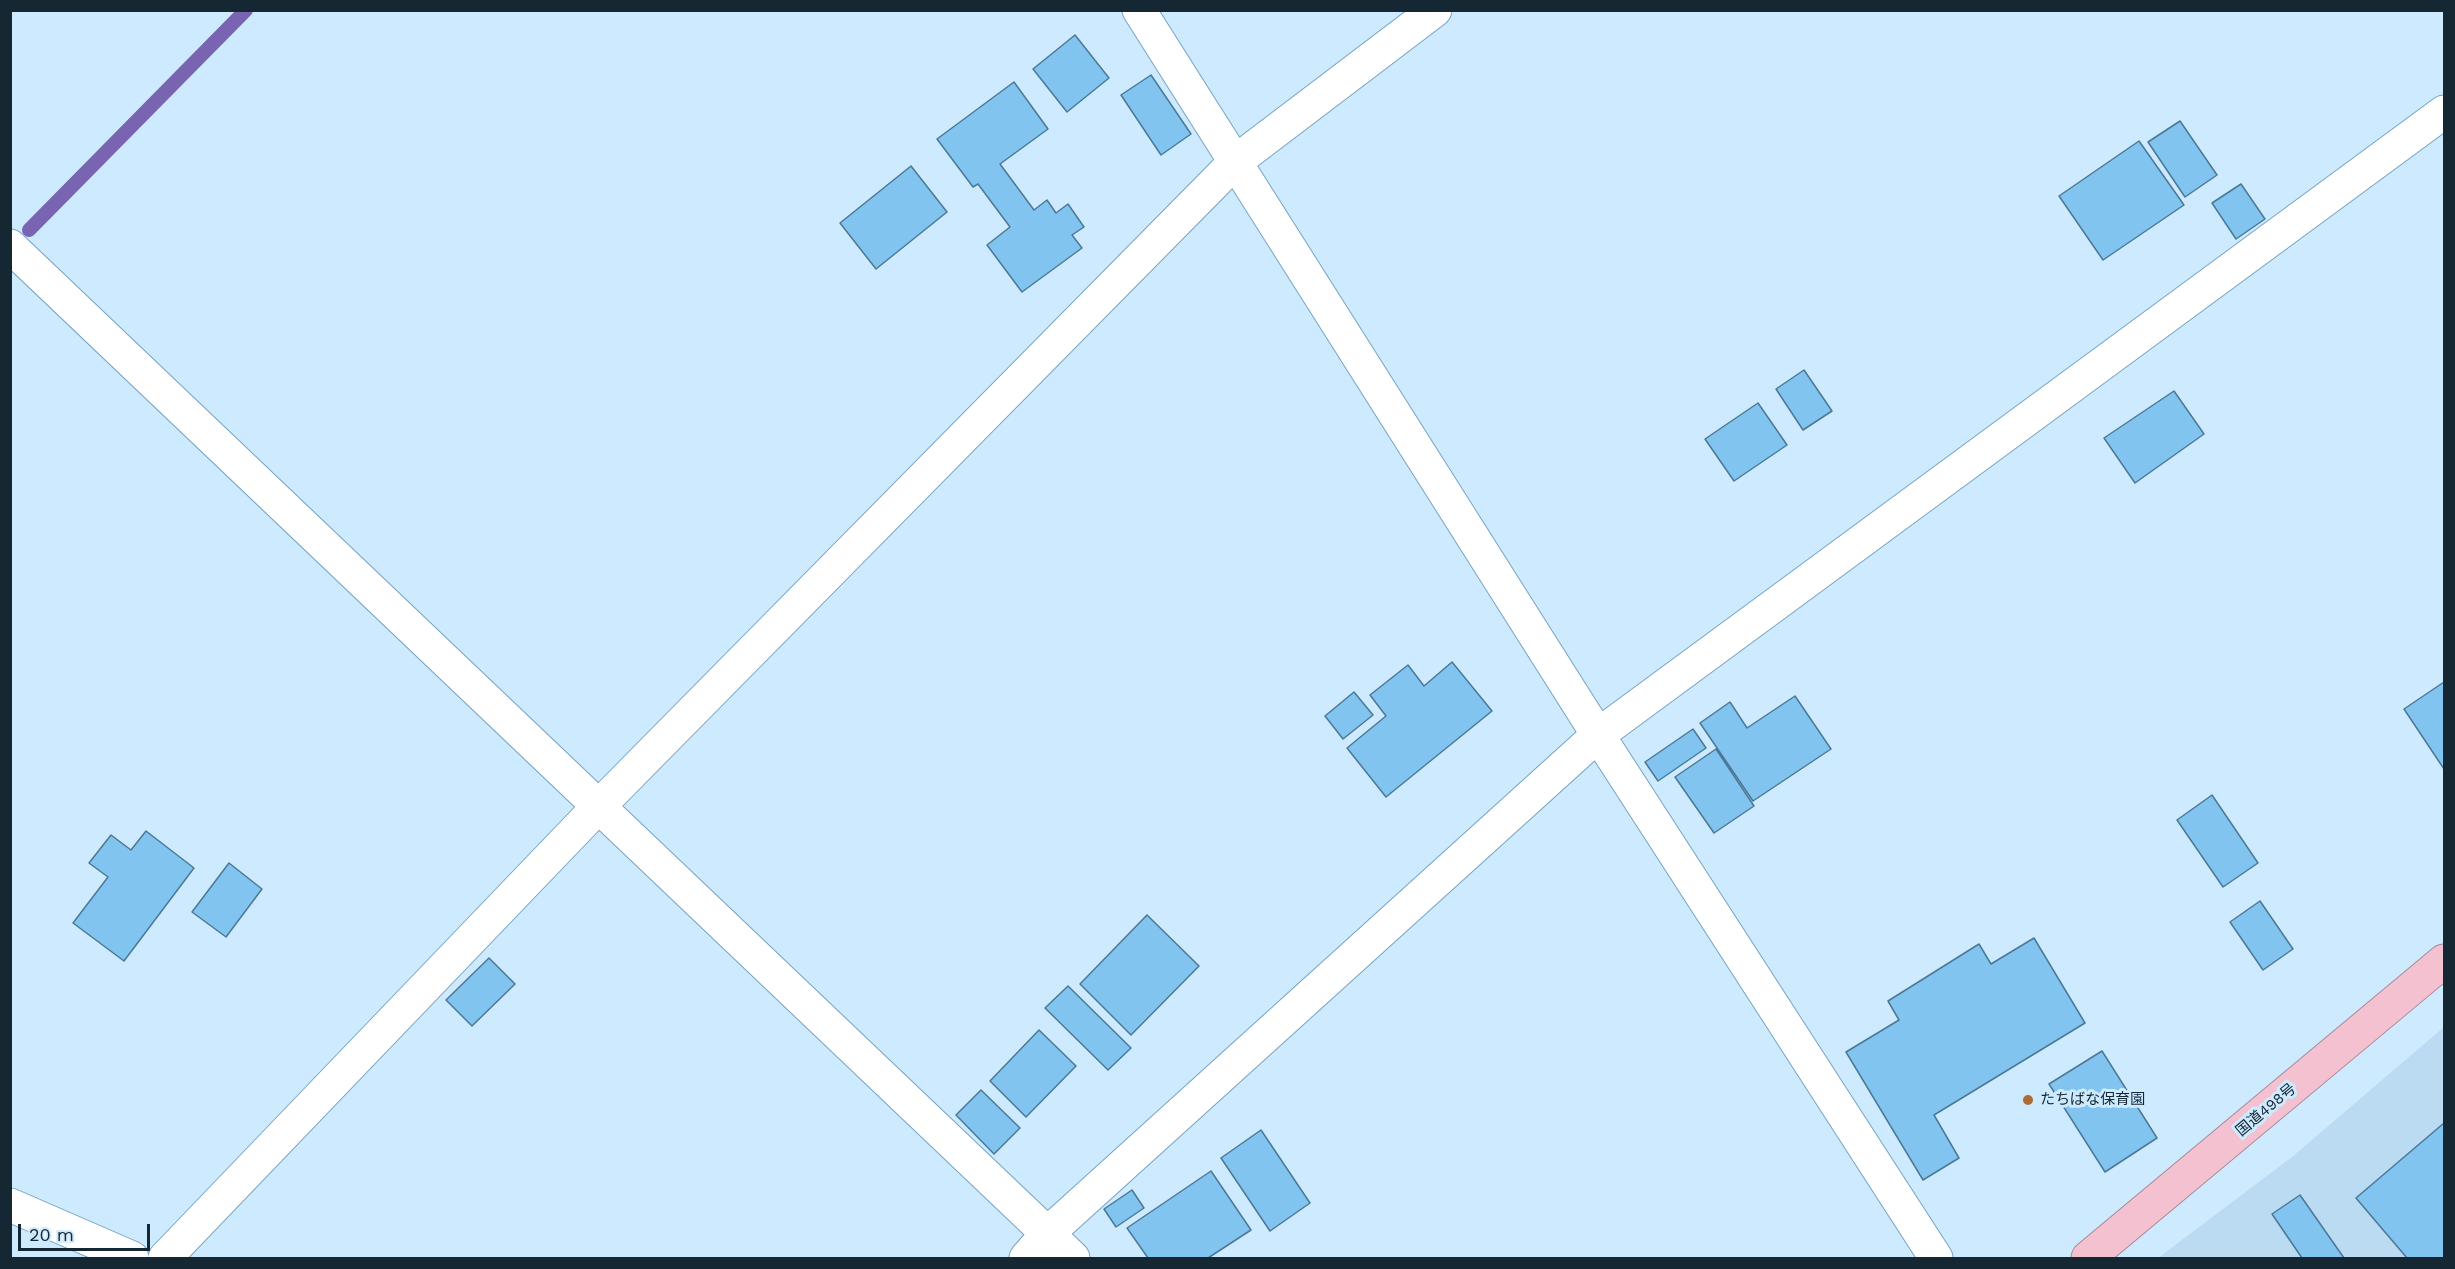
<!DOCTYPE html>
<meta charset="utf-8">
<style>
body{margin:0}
#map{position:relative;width:2455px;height:1269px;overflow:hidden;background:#ceeaff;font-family:"Work Sans",sans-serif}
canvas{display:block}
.frame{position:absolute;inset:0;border:12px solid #142733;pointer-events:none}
.scale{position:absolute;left:18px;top:1224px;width:132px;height:27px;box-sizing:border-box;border:3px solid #142733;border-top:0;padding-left:8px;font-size:18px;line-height:21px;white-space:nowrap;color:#142733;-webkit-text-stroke:4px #ceeaff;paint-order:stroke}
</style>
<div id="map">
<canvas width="2455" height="1269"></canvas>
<div class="frame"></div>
<div class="scale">20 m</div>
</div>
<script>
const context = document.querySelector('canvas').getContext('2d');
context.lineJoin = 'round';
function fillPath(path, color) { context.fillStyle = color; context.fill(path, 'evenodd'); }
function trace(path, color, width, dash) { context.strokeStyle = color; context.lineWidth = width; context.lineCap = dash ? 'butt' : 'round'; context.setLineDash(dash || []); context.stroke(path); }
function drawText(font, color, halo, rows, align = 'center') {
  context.font = font + ' "Work Sans","Noto Sans JP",sans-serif'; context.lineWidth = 6; context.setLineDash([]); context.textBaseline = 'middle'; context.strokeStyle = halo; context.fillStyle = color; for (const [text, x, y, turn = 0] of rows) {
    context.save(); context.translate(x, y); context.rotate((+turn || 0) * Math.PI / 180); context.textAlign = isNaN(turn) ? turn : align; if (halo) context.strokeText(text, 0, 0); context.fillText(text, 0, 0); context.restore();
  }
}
fillPath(new Path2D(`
 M 2444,1027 L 2444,1258 L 2158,1258 L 2292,1157 Z`), '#badbf1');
trace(new Path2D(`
 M 29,230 L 246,10`), '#7864b0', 14);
const building = new Path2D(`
 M 1075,35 L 1109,78 L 1067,112 L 1033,69 Z
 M 1151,75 L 1191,134 L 1161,155 L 1121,95 Z
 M 1014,82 L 1048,129 L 1000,164 L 1034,210 L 1047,200 L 1056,213 L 1068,204 L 1084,227 L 1072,235 L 1082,248 L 1022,292 L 987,245 L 1010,227 L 978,184 L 973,187 L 937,139 Z
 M 2180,121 L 2217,175 L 2185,197 L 2148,142 Z
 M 2139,141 L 2184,205 L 2103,260 L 2059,196 Z
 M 911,166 L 947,212 L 876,269 L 840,223 Z
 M 2241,184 L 2265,219 L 2236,239 L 2212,203 Z
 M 1804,370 L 1832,411 L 1803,430 L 1776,389 Z
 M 2174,391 L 2204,434 L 2135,483 L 2104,438 Z
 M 1758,403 L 1787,445 L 1734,481 L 1705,439 Z
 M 1452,662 L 1492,711 L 1386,797 L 1347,748 L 1386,716 L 1370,695 L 1408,665 L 1424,686 Z
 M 2444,682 L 2444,769 L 2404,709 Z
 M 1354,692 L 1373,715 L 1343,739 L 1325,716 Z
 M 1795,696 L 1831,749 L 1753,801 L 1700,723 L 1730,702 L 1747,728 Z
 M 1693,729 L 1706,748 L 1658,781 L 1645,762 Z
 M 1716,749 L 1754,806 L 1714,833 L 1675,777 Z
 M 2212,795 L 2258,863 L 2223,887 L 2177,820 Z
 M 146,831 L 194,868 L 124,961 L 73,923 L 108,877 L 89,863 L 111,835 L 131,850 Z
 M 229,863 L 262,889 L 226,937 L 192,912 Z
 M 2260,901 L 2293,949 L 2263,970 L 2230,922 Z
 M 1147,915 L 1199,966 L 1131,1035 L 1080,984 Z
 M 2034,938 L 2085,1023 L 1934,1115 L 1959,1158 L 1923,1180 L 1846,1052 L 1899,1020 L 1888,1001 L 1979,944 L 1991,964 Z
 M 489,958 L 515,984 L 472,1026 L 446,1000 Z
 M 1068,986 L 1131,1048 L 1108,1070 L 1045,1008 Z
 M 1039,1030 L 1076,1066 L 1026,1117 L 990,1081 Z
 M 2102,1051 L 2157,1138 L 2105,1172 L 2049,1084 Z
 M 981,1090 L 1020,1128 L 994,1154 L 956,1115 Z
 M 2444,1123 L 2444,1258 L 2407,1258 L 2356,1198 Z
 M 1261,1130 L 1310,1203 L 1270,1231 L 1221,1158 Z
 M 1211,1171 L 1251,1230 L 1208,1258 L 1148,1258 L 1127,1228 Z
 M 1132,1190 L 1144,1208 L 1116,1227 L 1104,1209 Z
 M 2300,1195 L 2344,1258 L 2302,1258 L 2272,1214 Z`);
fillPath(building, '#82c4f0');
trace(building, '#4b7896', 1.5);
const street = new Path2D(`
 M 1139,10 L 1598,735 L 1936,1258
 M 10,246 L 1073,1258
 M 10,1205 L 132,1258
 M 165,1258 L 599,806 L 1235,162 L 1435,10
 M 1026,1258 L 1047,1234 L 1598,735 L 2444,112`);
const highway = new Path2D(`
 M 2088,1258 L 2444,961`);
trace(street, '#75a3c3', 35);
trace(highway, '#a58b99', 35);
trace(street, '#fff', 33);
trace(highway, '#f3c1d0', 33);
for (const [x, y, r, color] of [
 [2028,1100,6,"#ab6b33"]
]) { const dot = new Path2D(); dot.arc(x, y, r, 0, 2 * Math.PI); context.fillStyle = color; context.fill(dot); trace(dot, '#ceeaff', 2); }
drawText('15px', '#142733', '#ceeaff', [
 ["たちばな保育園",2040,1100]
], 'left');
drawText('15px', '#142733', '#ceeaff', [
 ["国道498号",2266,1110,-40]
]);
</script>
